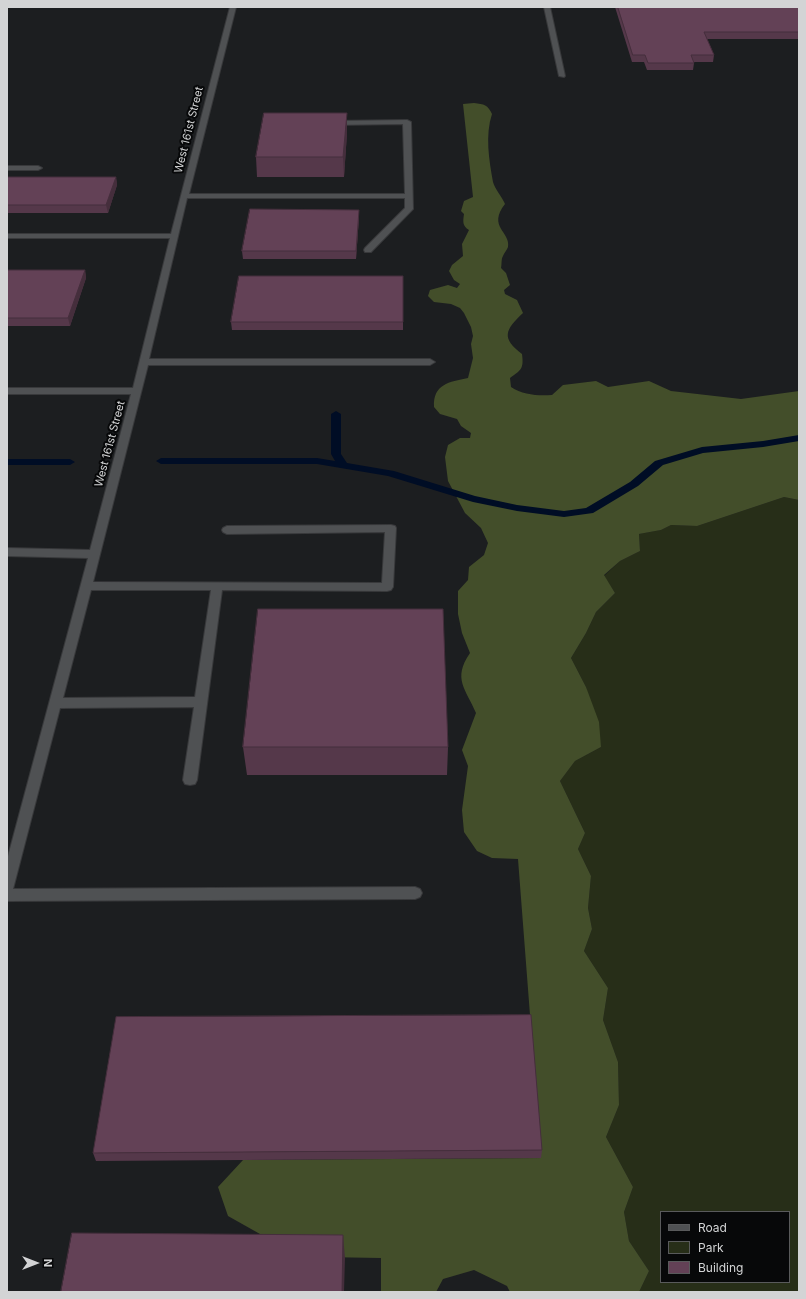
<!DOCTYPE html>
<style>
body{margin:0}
#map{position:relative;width:806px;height:1299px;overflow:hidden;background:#1c1e20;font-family:Inter,sans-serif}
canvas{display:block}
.frame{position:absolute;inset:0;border:8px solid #d3d4d5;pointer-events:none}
.legend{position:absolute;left:660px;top:1211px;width:130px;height:72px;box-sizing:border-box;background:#070809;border:1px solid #595a5b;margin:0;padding:5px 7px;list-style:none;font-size:12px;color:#d3d4d5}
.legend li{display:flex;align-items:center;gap:8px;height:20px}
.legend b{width:20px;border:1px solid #595a5b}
.north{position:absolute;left:16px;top:1243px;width:40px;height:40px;-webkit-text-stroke:3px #070809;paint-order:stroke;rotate:90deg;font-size:11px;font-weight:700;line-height:16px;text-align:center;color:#d3d4d5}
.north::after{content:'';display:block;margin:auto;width:14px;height:18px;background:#d3d4d5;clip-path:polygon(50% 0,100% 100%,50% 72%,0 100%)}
</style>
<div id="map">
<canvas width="806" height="1299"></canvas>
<div class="frame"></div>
<ul class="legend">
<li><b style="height:5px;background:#4f5153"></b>Road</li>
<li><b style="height:11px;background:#272e18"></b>Park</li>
<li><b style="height:11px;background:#634156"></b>Building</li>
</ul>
<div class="north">N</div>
</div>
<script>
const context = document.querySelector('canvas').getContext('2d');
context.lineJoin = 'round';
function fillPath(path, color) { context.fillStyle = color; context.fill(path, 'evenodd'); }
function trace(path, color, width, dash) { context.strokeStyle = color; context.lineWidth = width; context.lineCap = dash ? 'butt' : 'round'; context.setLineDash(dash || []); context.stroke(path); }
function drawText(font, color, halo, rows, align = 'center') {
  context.font = font + ' Inter,sans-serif'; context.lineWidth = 4; context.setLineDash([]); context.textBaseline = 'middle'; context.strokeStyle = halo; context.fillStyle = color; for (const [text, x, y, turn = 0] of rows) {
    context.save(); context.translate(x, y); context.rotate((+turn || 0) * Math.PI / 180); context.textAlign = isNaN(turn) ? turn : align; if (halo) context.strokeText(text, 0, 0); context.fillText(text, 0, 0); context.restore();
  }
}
fillPath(new Path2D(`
 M 784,497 L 799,500 L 799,1292 L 639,1292 L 649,1271 L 629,1241 L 624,1212 L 633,1187 L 606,1137 L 619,1105 L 618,1062 L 603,1020 L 608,988 L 584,951 L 592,929 L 588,908 L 591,876 L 578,849 L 585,833 L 560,781 L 575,761 L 601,747 L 586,687 L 571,658 L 586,633 L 596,612 L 615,593 L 604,576 L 620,561 L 640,551 L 639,534 L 661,530 L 671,525 L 697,526 ZM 661,1212 L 789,1212 L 789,1282 L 661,1282 Z`), '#272e18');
fillPath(new Path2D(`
 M 474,103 C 484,104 488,105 492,114 C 485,135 489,160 493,182 C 495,189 502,197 505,204 C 487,227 511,232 508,247 C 507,250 504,253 503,256 C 501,259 502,264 501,268 L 506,273 L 510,285 L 504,290 L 505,294 L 517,300 L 523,313 C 505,330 501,338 522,354 C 524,369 521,370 510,378 L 511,387 C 523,395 538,396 552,395 L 563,385 L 596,381 L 608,387 L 649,381 L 671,391 L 741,399 L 799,391 L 799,500 L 784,497 L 697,526 L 671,525 L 661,530 L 639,534 L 640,551 L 620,561 L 604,575 L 615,593 L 596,612 L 586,633 L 571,658 L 586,687 L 599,722 L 601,747 L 575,761 L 560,781 L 585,833 L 578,849 L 591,876 L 588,908 L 592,929 L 584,951 L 608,988 L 603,1020 L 618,1062 L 619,1105 L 606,1137 L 633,1187 L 624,1212 L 629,1241 L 649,1271 L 639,1292 L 510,1292 L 507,1286 L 474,1270 L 443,1279 L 436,1292 L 381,1292 L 381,1258 L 322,1257 L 260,1234 L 228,1216 L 218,1187 L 243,1160 L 541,1158 L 518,859 L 492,858 L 477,851 L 464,832 L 462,810 L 468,766 L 462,750 L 476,713 C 466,689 452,679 470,653 L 462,633 L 458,614 L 458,591 L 468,580 L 469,567 L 484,555 L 488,543 L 481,528 L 465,513 L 448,481 L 445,457 L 448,445 L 460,438 L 470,438 L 471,433 L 461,426 L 457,419 L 440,414 L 434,407 C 433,384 449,382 468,378 L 473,358 L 471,344 L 473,336 L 471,327 L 464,313 L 460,308 L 451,304 L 434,302 L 428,296 L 430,290 L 448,285 L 457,288 L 460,284 L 454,280 L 449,271 L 452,265 L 463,256 L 462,244 L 469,230 C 462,226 463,221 464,214 L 461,211 L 464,201 L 473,197 L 463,104 Z`), '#434e2a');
fillPath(new Path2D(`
 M 336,411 L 341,414 L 341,454 L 347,463 L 394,471 L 475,496 L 517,505 L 564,511 L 586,508 L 630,482 L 655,461 L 702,447 L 763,441 L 799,435 L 799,441 L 763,447 L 703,453 L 663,465 L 638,486 L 593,513 L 564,517 L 517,511 L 473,502 L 388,476 L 317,464 L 161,464 L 156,461 L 161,458 L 317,458 L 335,461 L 331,454 L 331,414 Z
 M 7,459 L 70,459 L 75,462 L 70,465 L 7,465 Z`), '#000d25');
const minor = new Path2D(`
 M 230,7 L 236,7 L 189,194 L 405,194 L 403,124 L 332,125 L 328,123 L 332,121 L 407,120 L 411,122 L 413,209 L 371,252 L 365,252 L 364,250 L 365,248 L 405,208 L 405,198 L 187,198 L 149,359 L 430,359 L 435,362 L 430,365 L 148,365 L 93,582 L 382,583 L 385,532 L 227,534 L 223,532 L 222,530 L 223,528 L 227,526 L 391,525 L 395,526 L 396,528 L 393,587 L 391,590 L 387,591 L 222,590 L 197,780 L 195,784 L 190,785 L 185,784 L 183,780 L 194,707 L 60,708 L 13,889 L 415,887 L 420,889 L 422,893 L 420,897 L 415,899 L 7,901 L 7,860 L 88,558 L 7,556 L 7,548 L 90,550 L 131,394 L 7,394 L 7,388 L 133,388 L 170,238 L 7,238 L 7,234 L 171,234 ZM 91,590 L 211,590 L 195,697 L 63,698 Z
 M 544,7 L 550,7 L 565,76 L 564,77 L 559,76 Z
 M 7,166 L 38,166 L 42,168 L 38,170 L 7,170 Z`);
trace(minor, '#38393b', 2);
fillPath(minor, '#4f5153');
fillPath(new Path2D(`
 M 615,7 L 799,7 L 799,39 L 707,39 L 714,55 L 713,62 L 694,62 L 694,63 L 693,70 L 647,70 L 644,62 L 632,62 Z
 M 347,133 L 344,177 L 257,177 L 256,157 Z
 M 7,177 L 116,177 L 117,185 L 108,213 L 7,213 Z
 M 359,210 L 359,217 L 356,259 L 243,259 L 242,251 Z
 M 7,270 L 85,270 L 86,278 L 70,326 L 7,326 Z
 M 403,276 L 403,330 L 232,330 L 231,322 Z
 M 243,747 L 448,747 L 447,775 L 247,775 Z
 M 542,1150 L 541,1158 L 96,1161 L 93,1153 Z`), '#55384a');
fillPath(new Path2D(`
 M 347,113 L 347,133 L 344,177 L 343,157 Z
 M 116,177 L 117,185 L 108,213 L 106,205 Z
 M 359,210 L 359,217 L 356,259 L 356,251 Z
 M 85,270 L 86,278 L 70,326 L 68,318 Z
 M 343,1235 L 345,1258 L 344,1292 L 342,1292 Z`), '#452e3c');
const building = new Path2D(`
 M 618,7 L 799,7 L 799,32 L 704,32 L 714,55 L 691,55 L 694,63 L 648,63 L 645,55 L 633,55 Z
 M 264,113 L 347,113 L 343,157 L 256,157 Z
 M 7,177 L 116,177 L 106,205 L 7,205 Z
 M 250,209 L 359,210 L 356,251 L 242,251 Z
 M 7,270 L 85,270 L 68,318 L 7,318 Z
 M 239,276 L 403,276 L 403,322 L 231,322 Z
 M 258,609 L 443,609 L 448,747 L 243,747 Z
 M 531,1015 L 542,1150 L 93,1153 L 116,1017 Z
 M 72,1233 L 343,1235 L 342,1292 L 61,1292 Z`);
fillPath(building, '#634156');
trace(building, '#452e3c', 1);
drawText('11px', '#d3d4d5', '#070809', [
 ["West 161st Street",189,130,-76],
 ["West 161st Street",110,444,-75]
]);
</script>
